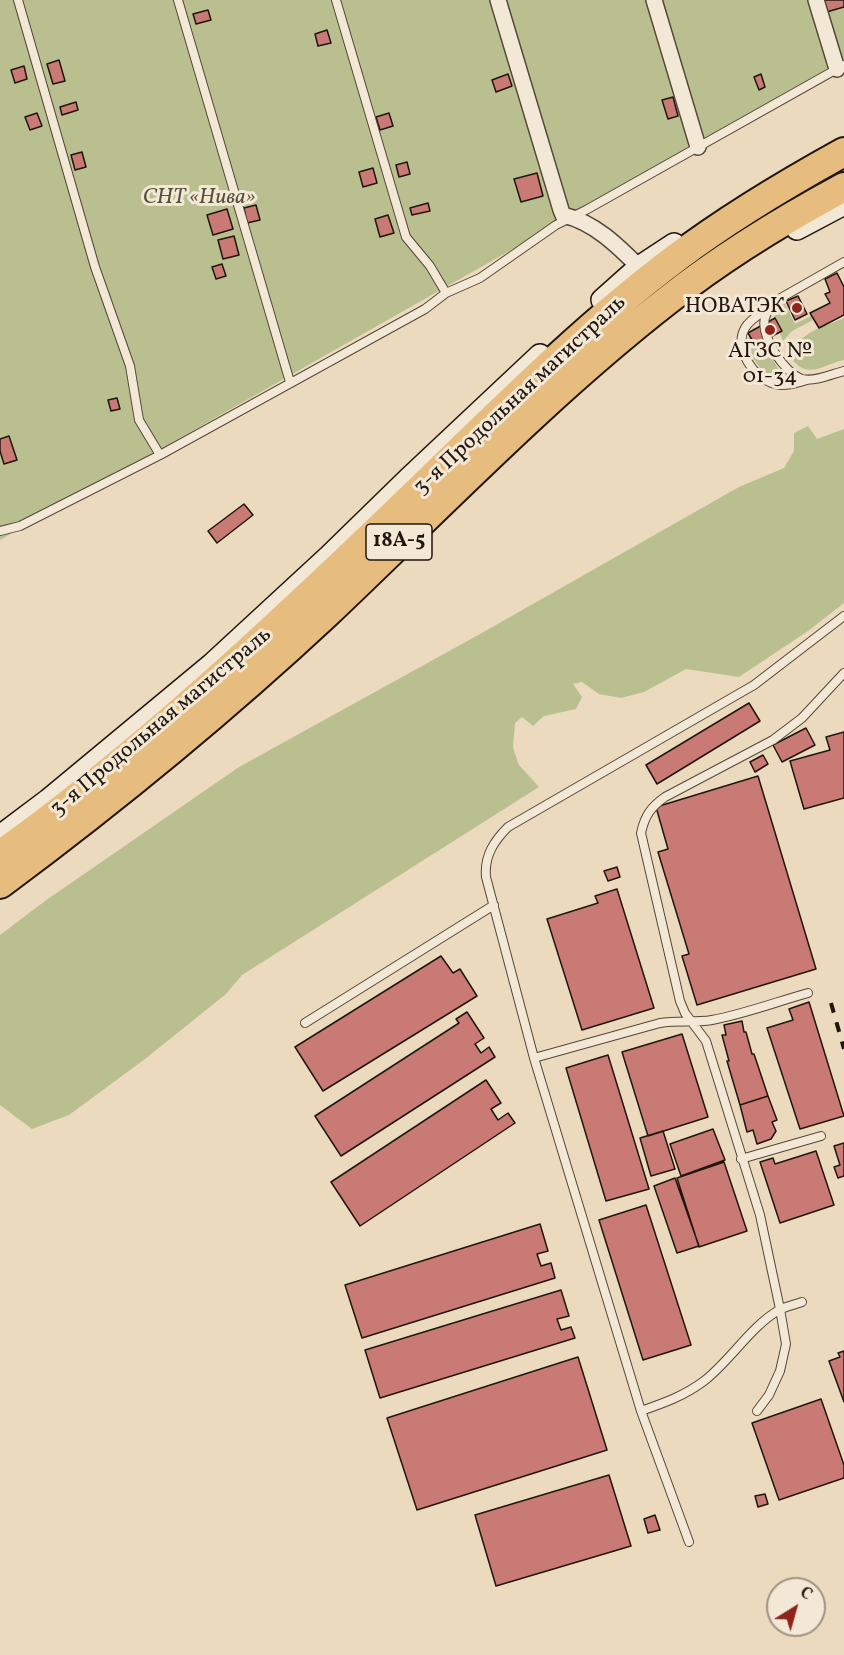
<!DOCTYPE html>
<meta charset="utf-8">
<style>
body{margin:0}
#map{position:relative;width:844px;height:1655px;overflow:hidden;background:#ecdabe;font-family:Vollkorn,serif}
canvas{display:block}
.north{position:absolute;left:766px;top:1577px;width:60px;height:60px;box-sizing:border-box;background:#f3e7d5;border:2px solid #9f9385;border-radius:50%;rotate:37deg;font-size:16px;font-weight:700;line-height:24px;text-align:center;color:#20160e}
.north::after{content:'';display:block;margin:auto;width:21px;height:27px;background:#8f2418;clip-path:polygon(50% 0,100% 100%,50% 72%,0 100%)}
</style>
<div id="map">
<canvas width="844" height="1655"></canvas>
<div class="north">С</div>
</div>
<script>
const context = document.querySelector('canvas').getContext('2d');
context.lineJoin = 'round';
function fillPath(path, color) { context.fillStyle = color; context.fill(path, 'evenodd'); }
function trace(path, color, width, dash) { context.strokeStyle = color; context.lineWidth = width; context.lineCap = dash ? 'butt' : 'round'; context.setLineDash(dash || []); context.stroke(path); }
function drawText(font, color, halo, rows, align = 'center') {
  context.font = font + ' Vollkorn,serif'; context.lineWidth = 6; context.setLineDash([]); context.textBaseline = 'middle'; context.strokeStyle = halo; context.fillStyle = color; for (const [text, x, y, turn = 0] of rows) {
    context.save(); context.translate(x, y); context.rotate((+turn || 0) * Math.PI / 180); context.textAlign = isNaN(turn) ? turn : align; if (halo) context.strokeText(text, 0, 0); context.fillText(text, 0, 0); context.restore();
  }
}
fillPath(new Path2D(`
 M 0,0 L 844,0 L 844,61 L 0,540 Z
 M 785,303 L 795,324 L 811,316 L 813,320 L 792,331 L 783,341 L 774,317 L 780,306 Z
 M 844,318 L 844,360 C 826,363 808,381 792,359 C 794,333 824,327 844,318 Z
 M 754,327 C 759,343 772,354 778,369 L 769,376 C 755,365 740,343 754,327 Z
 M 808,426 L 817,439 L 844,429 L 844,603 L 808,631 L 739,677 L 686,669 L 644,692 L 621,698 L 599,694 L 582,682 L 573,684 L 582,697 L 576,709 L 544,716 L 533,726 L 522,717 L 515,723 L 513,748 L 519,765 L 539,787 L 242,975 L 226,994 L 145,1059 L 69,1115 L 32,1129 L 0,1105 L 0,935 L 45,901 L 239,767 L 480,634 L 739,487 L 784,468 L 794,451 L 794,433 Z`), '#babf90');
const building = new Path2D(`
 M 819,0 L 844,0 L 844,7 L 823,13 Z
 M 208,10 L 211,20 L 196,24 L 193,14 Z
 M 327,30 L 331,43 L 318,46 L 315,34 Z
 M 59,60 L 65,81 L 53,84 L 47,64 Z
 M 24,66 L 27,79 L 15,83 L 11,70 Z
 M 508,74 L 512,86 L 496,92 L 492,80 Z
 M 761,74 L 765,87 L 759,90 L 754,77 Z
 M 673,97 L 678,116 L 668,119 L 662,100 Z
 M 76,102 L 78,110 L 62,115 L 60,107 Z
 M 37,113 L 42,126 L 30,130 L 25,117 Z
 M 389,113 L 393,126 L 380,130 L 376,117 Z
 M 82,152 L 86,167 L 75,170 L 71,155 Z
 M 407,162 L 410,174 L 399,177 L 396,165 Z
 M 373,168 L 377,183 L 363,187 L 359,172 Z
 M 537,173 L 543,196 L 521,202 L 514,179 Z
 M 428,203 L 430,211 L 412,215 L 410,208 Z
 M 256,205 L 260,220 L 247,223 L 244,208 Z
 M 227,209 L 233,229 L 213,235 L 207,215 Z
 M 388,215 L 394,233 L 380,237 L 375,219 Z
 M 234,236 L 239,255 L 223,259 L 218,240 Z
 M 222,264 L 226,276 L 216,279 L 212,267 Z
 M 837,273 L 844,287 L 844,315 L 819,328 L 810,313 L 830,303 L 825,294 L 830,292 L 825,279 Z
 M 798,296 L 807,314 L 795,320 L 786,301 Z
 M 775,318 L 782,331 L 755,345 L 748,333 Z
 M 117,398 L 120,409 L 111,411 L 108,400 Z
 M 9,436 L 17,460 L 4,464 L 0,451 L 0,439 Z
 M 244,504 L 253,515 L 217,543 L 208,531 Z
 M 749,703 L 760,721 L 657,784 L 646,765 Z
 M 806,728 L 815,745 L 782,762 L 773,745 Z
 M 844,732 L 844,798 L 804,809 L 790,761 L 830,750 L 826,737 Z
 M 763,755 L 768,764 L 755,772 L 750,762 Z
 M 758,776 L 816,969 L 697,1005 L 682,956 L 689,954 L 658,852 L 668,849 L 656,807 Z
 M 617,867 L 620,877 L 608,881 L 604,871 Z
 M 617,889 L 654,1008 L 582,1030 L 547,919 L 598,903 L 595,896 Z
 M 441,956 L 453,973 L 460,969 L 477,996 L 323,1091 L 295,1047 Z
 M 809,1002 L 844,1116 L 800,1129 L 767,1028 L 793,1020 L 789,1009 Z
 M 467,1012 L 484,1038 L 475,1044 L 481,1053 L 489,1047 L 495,1057 L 341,1156 L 315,1116 L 459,1023 L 456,1019 Z
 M 742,1021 L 744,1032 L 746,1032 L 752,1054 L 754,1054 L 768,1096 L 740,1105 L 727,1061 L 729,1061 L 722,1035 L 726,1035 L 724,1025 Z
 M 682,1034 L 708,1117 L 648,1136 L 622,1052 Z
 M 608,1055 L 649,1189 L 606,1201 L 566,1068 Z
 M 486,1080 L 501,1103 L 491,1109 L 498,1120 L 508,1113 L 515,1123 L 360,1226 L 331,1182 Z
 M 768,1096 L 777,1120 L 772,1122 L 776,1131 L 771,1139 L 757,1144 L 753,1130 L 747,1132 L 740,1105 Z
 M 713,1129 L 725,1160 L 681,1176 L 670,1144 Z
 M 663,1131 L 675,1169 L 651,1176 L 640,1138 Z
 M 844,1143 L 844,1176 L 838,1178 L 834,1167 L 840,1165 L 834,1146 Z
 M 816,1151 L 834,1205 L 780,1223 L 760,1162 L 773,1158 L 775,1164 Z
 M 724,1162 L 747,1231 L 699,1247 L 677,1178 Z
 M 675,1178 L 699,1246 L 677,1253 L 654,1186 Z
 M 646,1205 L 691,1345 L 643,1360 L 599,1220 Z
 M 540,1224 L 548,1251 L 537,1254 L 541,1266 L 551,1263 L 555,1278 L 362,1338 L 345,1285 Z
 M 561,1290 L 569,1316 L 557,1319 L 561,1330 L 571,1327 L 575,1338 L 380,1398 L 365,1350 Z
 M 844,1351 L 844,1402 L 829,1361 L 840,1357 L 838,1353 Z
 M 578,1357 L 607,1450 L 417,1510 L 387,1418 Z
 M 821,1399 L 844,1465 L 844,1478 L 779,1500 L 752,1423 Z
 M 609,1475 L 631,1546 L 496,1586 L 475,1515 Z
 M 765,1494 L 768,1504 L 758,1507 L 755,1496 Z
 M 655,1515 L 660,1530 L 648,1533 L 644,1519 Z`);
fillPath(building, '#c97a74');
trace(building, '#20160e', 1.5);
const lane = new Path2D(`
 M 18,0 L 95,267 L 130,366 L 139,420 L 160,455
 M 178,0 L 290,382
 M 336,0 L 406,237 L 430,266 L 446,293
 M 844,262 L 779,299 C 773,304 767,310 765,318 C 760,336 785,374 802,379 C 815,382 832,374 844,371
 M 770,307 C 762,313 750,319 745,328 C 733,348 754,379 775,384 C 785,387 797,383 807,380
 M 0,531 L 20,526 L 160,455 L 425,309 L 446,293 L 480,278 L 556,225 L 586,210 L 844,65
 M 305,1023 L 494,905
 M 534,1058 L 660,1023 C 677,1020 694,1023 712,1020 C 744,1014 776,1002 808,993
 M 741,1159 L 821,1136
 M 641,1411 C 664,1403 684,1396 704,1381 C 731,1360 750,1327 779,1310 C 786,1306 794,1305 802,1302
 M 757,1411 L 769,1395 L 780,1371 L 786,1344 L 780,1309 L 760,1215 L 706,1041 L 685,1013 L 680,1001 L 641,833 C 645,815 651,807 665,797 L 773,740 L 802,718 L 844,673
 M 689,1542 L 641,1411 L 534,1058 L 486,877 C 484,856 494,841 508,827 L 754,685 L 844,616`);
const street = new Path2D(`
 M 498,0 L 561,210 L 563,215 C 594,222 618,246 639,267
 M 654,0 L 698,147
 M 816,0 L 837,69`);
const secondary = new Path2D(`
 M 797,229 L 844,204
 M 602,300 L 639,267 L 674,244
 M 0,836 L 48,800 L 212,664 L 328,557 L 409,478 L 540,355`);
const highway = new Path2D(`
 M 0,855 C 142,753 271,632 397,511 C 487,425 576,333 676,258 C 729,218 786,184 844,152
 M 0,884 C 113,800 223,710 327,613 C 439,507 546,395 668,300 C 722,257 783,220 844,187`);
trace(lane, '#53473a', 10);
trace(street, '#53473a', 18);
trace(secondary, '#20160e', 24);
trace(highway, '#20160e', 32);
trace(lane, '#f3e7d5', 8);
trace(street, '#f3e7d5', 15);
trace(secondary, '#f3e7d5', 21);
trace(highway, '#e6bd7f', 28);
trace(new Path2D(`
 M 831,1003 L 844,1049`), '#20160e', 4, [10, 10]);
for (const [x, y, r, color] of [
 [797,308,6,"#8f2418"],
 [770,330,6,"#8f2418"]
]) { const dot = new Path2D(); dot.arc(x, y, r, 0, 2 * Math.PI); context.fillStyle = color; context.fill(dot); trace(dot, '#f3e7d5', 2); }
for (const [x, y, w] of [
 [399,542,66]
]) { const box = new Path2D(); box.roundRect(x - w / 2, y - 18, w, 36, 4.5); context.fillStyle = '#f3e7d5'; context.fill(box); trace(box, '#20160e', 1.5); }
drawText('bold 21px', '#20160e', null, [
 ["18А-5",399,542]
]);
drawText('italic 22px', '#56513c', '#f3e7d5', [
 ["СНТ «Нива»",199,199]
]);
drawText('22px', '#20160e', '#f3e7d5', [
 ["НОВАТЭК",785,308],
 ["АГЗС №",770,353,"center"],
 ["01-34",770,378,"center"]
], 'right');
drawText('22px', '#20160e', '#f3e7d5', [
 ["3-я Продольная магистраль",521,396,-43],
 ["3-я Продольная магистраль",162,723,-40]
]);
</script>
